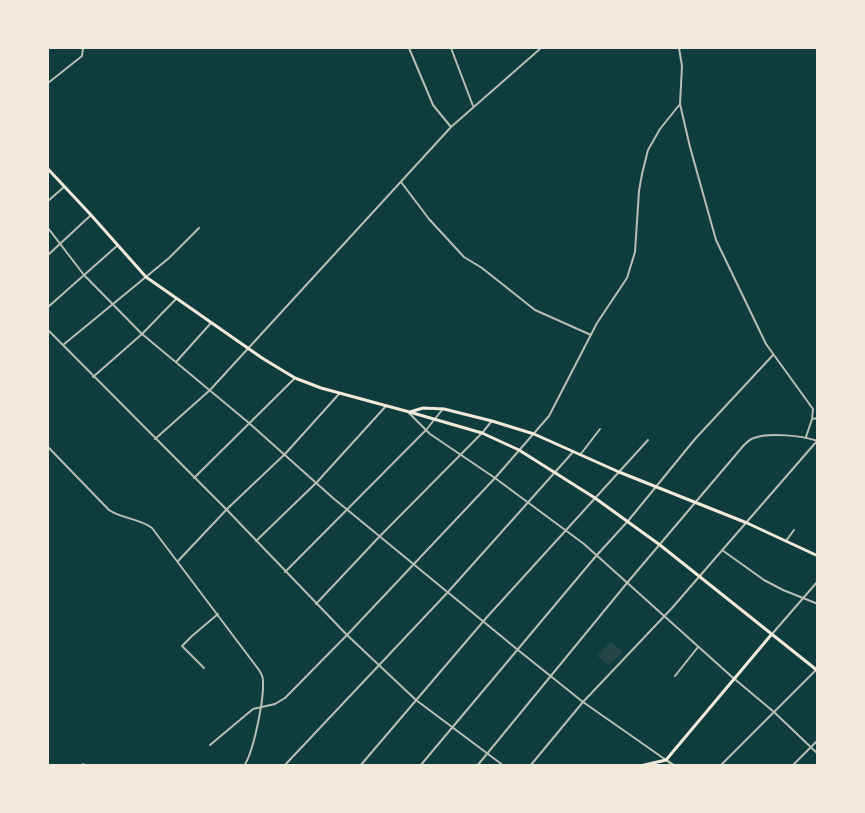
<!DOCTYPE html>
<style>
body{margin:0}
#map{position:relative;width:865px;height:813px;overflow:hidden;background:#0f3d3e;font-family:Lato,sans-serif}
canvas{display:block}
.frame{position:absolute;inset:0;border:49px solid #f1e9da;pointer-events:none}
</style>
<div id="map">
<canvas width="865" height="813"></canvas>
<div class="frame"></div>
</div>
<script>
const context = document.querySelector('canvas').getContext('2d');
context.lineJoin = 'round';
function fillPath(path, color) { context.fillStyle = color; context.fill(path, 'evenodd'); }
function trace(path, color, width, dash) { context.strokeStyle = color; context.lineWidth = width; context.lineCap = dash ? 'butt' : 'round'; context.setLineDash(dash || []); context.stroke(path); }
fillPath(new Path2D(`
 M 611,642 L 623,652 L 609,665 L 597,656 Z`), '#244646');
trace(new Path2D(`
 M 409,48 L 433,105 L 451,127
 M 451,48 L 473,106
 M 679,48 L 682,66 L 680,104 L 690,147 L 716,240 L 766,344 L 813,409 L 812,419 L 806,437
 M 48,83 L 82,56 L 83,48
 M 401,182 L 429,219 L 464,257 L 482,268 L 535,310 L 591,335
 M 48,201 L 64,187
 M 48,228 L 84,275 L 142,334 L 249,423 L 333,498 L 518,650 L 583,702 L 666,760
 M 48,255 L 91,215
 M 48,307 L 118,245
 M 48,330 L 227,510 L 347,635 L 416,700 L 504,766
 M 63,345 L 169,258 L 199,228
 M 176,362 L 211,323
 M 93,377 L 142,334 L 176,299
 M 409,413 L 430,434 L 495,478 L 584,544 L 731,676 L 774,712 L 818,754
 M 812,419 L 818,418
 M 155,439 L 210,390 L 451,127 L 541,48
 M 48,447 L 109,510 C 122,519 139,518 152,528 L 259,670 C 261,673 263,677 263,681 C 264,699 254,751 244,766
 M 580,455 L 600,429
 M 194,478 L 295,378
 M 256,541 L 317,482 L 386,406
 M 786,541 L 794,530
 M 722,550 L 764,580 L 783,590 L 818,604
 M 178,561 L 228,508 L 285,454 L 339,394
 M 285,572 L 426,430 L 442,410
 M 316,604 L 380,536 L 482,433 L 491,422
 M 772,634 L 818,581
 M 204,668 L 182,646 L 192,636 L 218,614
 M 675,676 L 698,647
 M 210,745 L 253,709 L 275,704 L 285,698 L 347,635 L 495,478 L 549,416 L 597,323 L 627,278 L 635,252 L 639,191 L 642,174 L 648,150 L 660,129 L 680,104
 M 83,764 L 83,766
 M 284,766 L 448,592 L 573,452
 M 360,766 L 487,617 L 648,440
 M 420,766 L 596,556 L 628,521 L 695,439 L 773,355
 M 477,766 L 627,583 L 744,445 C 747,442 750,439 754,438 C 769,432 803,436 818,441
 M 530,766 L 583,702 L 672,608 L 817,441
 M 720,766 L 816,670
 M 792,766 L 818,740`), '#b8beb3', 2);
trace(new Path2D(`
 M 666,760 L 675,766`), '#b8beb3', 2.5);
trace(new Path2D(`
 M 48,169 L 91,215 L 146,277 L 262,358 L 295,378 L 321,388 L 413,413 L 482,433 L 519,450 L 595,498 L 660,545 L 818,671
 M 410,412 L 423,408 L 444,409 L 492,421 L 534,434 L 619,472 L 747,523 L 818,556
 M 640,766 L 666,760 L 771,635`), '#f1e9da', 3);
</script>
